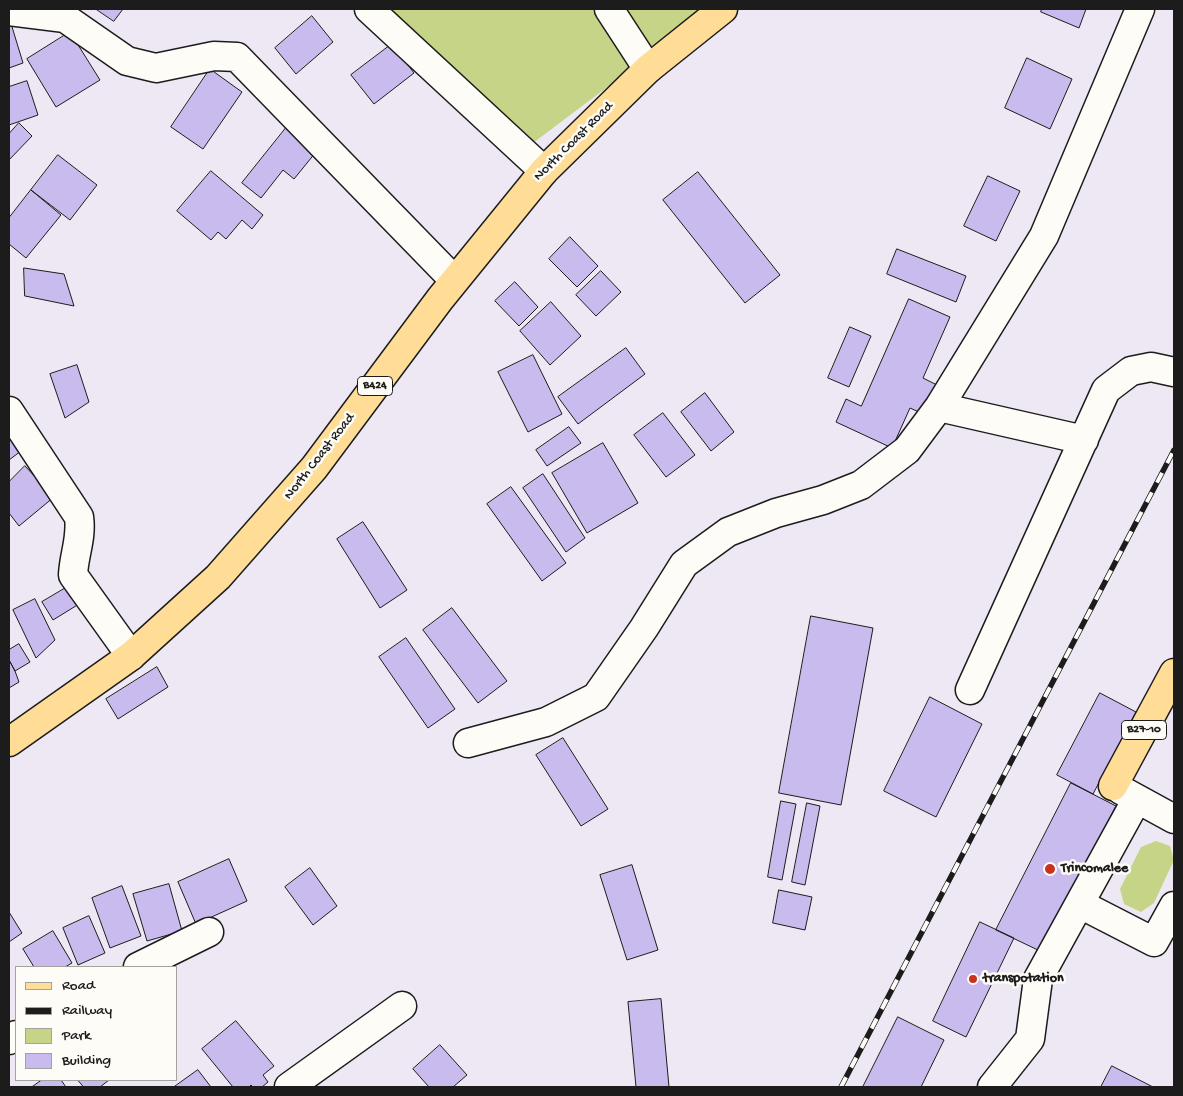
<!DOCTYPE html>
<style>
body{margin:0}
#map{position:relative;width:1183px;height:1096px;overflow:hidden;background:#ede8f4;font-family:"Gochi Hand",sans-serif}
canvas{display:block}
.frame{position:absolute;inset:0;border:10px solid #1c1c1c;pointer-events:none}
.legend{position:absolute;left:15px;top:966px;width:162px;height:115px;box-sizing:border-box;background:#fdfcf7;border:1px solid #a3a29f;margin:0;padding:6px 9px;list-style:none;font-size:15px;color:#1c1c1c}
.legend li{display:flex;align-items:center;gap:10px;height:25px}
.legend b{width:25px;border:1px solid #a3a29f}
</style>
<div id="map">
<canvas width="1183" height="1096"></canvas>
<div class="frame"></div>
<ul class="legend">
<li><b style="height:6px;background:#ffdd96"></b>Road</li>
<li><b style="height:6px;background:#1c1c1c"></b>Railway</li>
<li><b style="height:14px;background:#c6d487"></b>Park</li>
<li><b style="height:14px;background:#c9bbed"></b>Building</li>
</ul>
</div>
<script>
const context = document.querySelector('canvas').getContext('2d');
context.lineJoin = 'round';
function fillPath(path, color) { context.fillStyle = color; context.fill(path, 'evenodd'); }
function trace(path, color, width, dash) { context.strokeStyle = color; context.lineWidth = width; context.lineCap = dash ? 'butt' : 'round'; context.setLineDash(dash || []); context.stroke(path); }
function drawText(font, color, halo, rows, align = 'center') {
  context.font = font + ' "Gochi Hand",sans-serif'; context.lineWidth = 5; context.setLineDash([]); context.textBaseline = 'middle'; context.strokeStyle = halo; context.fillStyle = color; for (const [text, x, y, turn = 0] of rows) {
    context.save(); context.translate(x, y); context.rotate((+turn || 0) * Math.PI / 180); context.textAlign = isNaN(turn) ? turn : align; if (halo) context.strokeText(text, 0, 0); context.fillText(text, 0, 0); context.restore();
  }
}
fillPath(new Path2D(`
 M 387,9 L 711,9 L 533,143 Z
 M 1156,841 L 1170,846 L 1174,860 L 1154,903 L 1141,912 L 1124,904 L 1120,889 L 1141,847 Z`), '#c6d487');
const building = new Path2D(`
 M 96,9 L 123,9 L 114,21 Z
 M 1042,9 L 1086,9 L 1079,28 L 1041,12 Z
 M 312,16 L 333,42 L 296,74 L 275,48 Z
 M 9,17 L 23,63 L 9,68 Z
 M 70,32 L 100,80 L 56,107 L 27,59 Z
 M 392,44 L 414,73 L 374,104 L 351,75 Z
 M 1027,58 L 1072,79 L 1050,129 L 1005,108 Z
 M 210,69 L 242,92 L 203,149 L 171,127 Z
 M 27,81 L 38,115 L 9,125 L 9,87 Z
 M 19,123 L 32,136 L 9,160 L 9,134 Z
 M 286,128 L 316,152 L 294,179 L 283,170 L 261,198 L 242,183 Z
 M 58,155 L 97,185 L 70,220 L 31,190 Z
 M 211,171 L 263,215 L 252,229 L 242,220 L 226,239 L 218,232 L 211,240 L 177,211 Z
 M 698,172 L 780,275 L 745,303 L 663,200 Z
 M 988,176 L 1020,191 L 996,241 L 964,226 Z
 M 31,190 L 61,215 L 26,258 L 9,244 L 9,218 Z
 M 570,237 L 598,266 L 577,287 L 549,259 Z
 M 897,249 L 966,276 L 956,302 L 887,274 Z
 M 24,268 L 64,274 L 74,306 L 25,296 Z
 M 601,271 L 621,292 L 596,316 L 576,295 Z
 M 515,282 L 538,307 L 519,326 L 495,301 Z
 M 909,299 L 950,317 L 923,378 L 943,388 L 930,417 L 910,408 L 892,448 L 836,422 L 846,399 L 861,406 Z
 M 551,302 L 581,336 L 550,365 L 520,331 Z
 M 850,327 L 871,336 L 849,387 L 828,378 Z
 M 626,348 L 645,374 L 578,424 L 558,397 Z
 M 533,355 L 562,414 L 528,432 L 498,372 Z
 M 77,365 L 89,402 L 65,418 L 50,374 Z
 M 705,393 L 734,432 L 711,451 L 681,412 Z
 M 663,413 L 695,455 L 666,477 L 634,435 Z
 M 569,427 L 581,443 L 547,466 L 536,450 Z
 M 9,432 L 21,451 L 9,460 Z
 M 603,443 L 638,503 L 587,533 L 552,473 Z
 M 25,466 L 54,497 L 19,526 L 9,513 L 9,482 Z
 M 543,474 L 585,538 L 566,552 L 523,488 Z
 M 511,487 L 566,563 L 542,581 L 487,504 Z
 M 363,522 L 407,590 L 380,608 L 337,539 Z
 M 69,586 L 79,604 L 53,620 L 42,602 Z
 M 35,599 L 55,640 L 36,658 L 13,610 Z
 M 452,608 L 507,681 L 478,703 L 423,630 Z
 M 811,616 L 873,628 L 841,805 L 779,793 Z
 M 406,638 L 455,709 L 428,728 L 379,657 Z
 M 19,644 L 30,662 L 15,671 L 9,660 L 9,650 Z
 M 9,660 L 15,671 L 19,682 L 9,688 Z
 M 157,667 L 168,687 L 118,719 L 106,699 Z
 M 1100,693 L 1136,712 L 1093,794 L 1057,775 Z
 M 930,697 L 982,724 L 936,817 L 884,791 Z
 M 563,738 L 608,809 L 581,826 L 536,755 Z
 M 1071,783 L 1116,806 L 1040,951 L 996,930 Z
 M 781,801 L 796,804 L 782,880 L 768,877 Z
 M 807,803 L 820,806 L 805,885 L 792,882 Z
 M 229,859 L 247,901 L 196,924 L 178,882 Z
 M 632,865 L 658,950 L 627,960 L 600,875 Z
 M 310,868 L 337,906 L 313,925 L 285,887 Z
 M 169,884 L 182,931 L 147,941 L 133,894 Z
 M 122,886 L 141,936 L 110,948 L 92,898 Z
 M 779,890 L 812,897 L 805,930 L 773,923 Z
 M 9,912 L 22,933 L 9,942 Z
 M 89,916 L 105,953 L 78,965 L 63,928 Z
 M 980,922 L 1014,938 L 966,1037 L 933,1021 Z
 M 53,931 L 72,963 L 65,967 L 34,967 L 23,949 Z
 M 661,999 L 669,1087 L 636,1087 L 628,1002 Z
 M 898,1017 L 944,1040 L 921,1087 L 863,1087 Z
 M 236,1021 L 274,1066 L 263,1075 L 268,1082 L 262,1087 L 253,1087 L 251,1085 L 249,1087 L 233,1087 L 202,1049 Z
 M 440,1045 L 467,1075 L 453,1087 L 429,1087 L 413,1069 Z
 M 1112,1066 L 1153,1087 L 1101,1087 Z
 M 198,1070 L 211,1087 L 174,1087 Z
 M 42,1080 L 61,1080 L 66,1087 L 32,1087 Z
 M 78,1080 L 109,1080 L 100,1087 L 84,1087 Z`);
fillPath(building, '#c9bbed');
trace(building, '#1c1c1c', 1);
const minor = new Path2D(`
 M 369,9 L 544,171
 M 609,9 L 648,69
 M 9,11 L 65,18 L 127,61 L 156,68 L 214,56 L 237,57 L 454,280
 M 939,407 L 1084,440
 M 9,411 L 79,517 C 82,538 74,554 73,575 L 131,656
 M 970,690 L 1106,390 L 1131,371 L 1151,367 L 1174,372
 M 468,743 L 546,722 L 596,697 L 644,628 L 684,564 L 728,532 L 776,513 L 823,500 L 861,485 L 907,450 L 939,407 L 1044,236 L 1140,9
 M 1121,790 L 1174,819
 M 1080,904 L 1154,942 L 1174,906
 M 138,967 L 209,932
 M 9,1040 L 16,1035
 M 289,1087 L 402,1006
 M 992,1087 L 1030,1039 L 1038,979 L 1137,799`);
const major = new Path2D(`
 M 9,742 L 131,656 L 218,577 L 314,468 L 440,299 L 544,171 L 648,69 L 723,9
 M 1113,786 L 1174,673`);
trace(minor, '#1c1c1c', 31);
trace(major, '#1c1c1c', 31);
trace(minor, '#fdfcf7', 28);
trace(major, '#ffdd96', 28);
const rail = new Path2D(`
 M 841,1087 L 1174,450`);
trace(rail, '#1c1c1c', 5.5);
trace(rail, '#fdfcf7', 4, [11]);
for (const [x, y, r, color] of [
 [1050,869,6,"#c8321e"],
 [973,979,5,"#c8321e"]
]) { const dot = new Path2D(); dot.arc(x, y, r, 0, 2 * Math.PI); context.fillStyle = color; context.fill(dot); trace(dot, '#fdfcf7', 2); }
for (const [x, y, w] of [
 [375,386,35],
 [1144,730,45]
]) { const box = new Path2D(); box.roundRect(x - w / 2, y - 9.5, w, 19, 4); context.fillStyle = '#fdfcf7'; context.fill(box); trace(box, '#1c1c1c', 1); }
drawText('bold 12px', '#1c1c1c', null, [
 ["B424",375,386],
 ["B27-10",1144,730]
]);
drawText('14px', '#1c1c1c', '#fdfcf7', [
 ["North Coast Road",574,142,-45],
 ["North Coast Road",320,457,-52]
]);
drawText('bold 14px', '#1c1c1c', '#fdfcf7', [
 ["Trincomalee",1061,869],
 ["transpotation",983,979]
], 'left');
</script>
